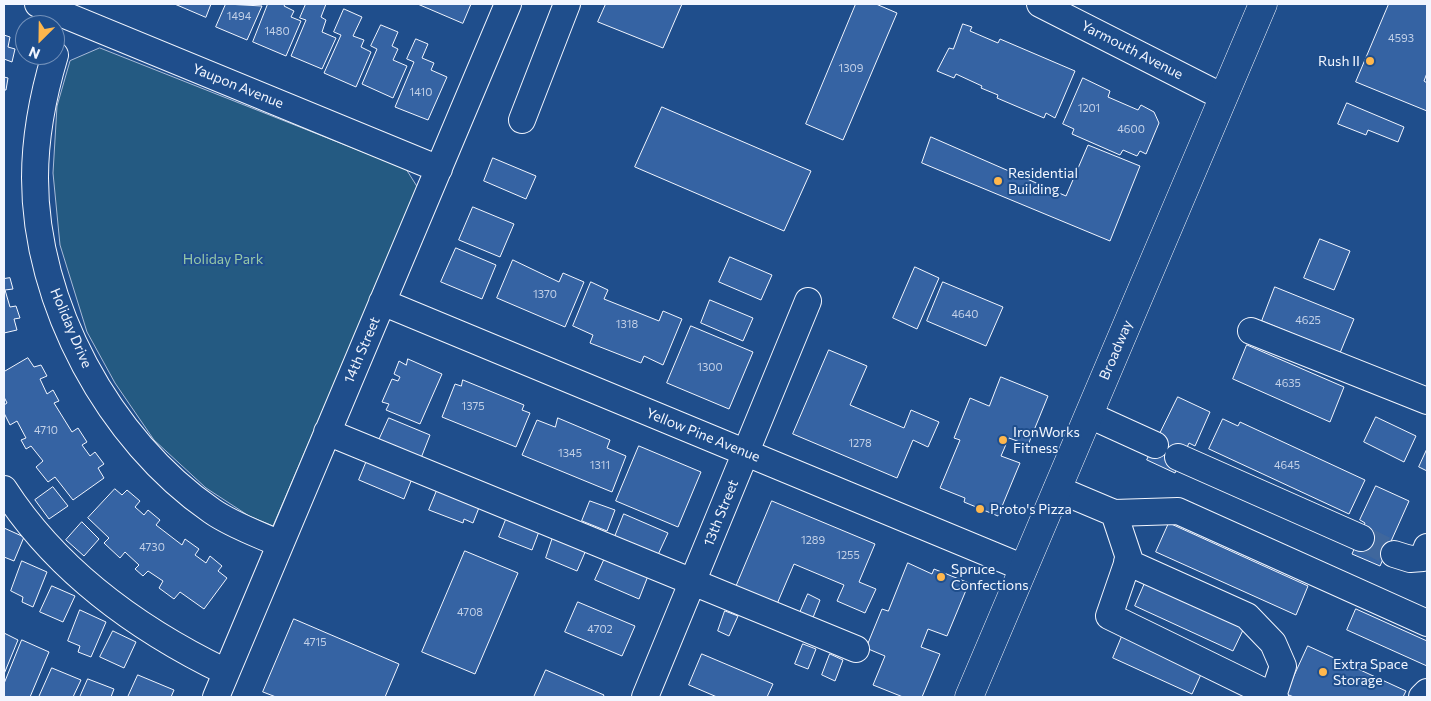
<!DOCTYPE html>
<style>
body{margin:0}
#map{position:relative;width:1431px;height:701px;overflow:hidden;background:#1f4e8c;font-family:Commissioner,sans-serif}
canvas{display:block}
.frame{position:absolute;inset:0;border:5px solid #f2f6ff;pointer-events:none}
.north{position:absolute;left:15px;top:15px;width:50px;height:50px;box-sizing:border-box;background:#1f4e8c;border:1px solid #7391ba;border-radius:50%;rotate:203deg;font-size:14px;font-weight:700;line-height:20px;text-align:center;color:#f2f6ff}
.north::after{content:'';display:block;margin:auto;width:18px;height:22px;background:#ffb74d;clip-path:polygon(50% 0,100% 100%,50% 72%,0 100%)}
</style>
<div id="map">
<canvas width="1431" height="701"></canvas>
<div class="frame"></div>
<div class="north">N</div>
</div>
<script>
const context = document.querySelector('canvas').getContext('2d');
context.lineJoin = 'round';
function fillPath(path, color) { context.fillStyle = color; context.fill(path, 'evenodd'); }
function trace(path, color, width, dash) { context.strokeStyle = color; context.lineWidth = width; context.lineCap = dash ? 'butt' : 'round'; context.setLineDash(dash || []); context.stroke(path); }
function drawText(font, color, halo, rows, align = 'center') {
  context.font = font + ' Commissioner,sans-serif'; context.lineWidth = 4; context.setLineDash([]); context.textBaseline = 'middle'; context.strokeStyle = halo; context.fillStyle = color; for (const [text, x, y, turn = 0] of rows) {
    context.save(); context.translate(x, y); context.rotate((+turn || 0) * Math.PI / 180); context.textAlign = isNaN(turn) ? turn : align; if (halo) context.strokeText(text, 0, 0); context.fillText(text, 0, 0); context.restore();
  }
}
const green = new Path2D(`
 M 100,48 L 406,169 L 418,188 L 273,526 L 249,516 L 206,488 L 154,440 L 115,383 L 87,332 L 60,245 L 53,173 L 57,106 L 70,61 Z`);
fillPath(green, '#245a82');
trace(green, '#a8bbd7', 1);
const building = new Path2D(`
 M 175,4 L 211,4 L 206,17 Z
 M 226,4 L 262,6 L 247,40 L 216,27 Z
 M 268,4 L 285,4 L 284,6 L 294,11 L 291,17 L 301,21 L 286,56 L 253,42 Z
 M 306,4 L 326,4 L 321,17 L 326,20 L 322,32 L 336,38 L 322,69 L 291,56 L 306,20 L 300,18 Z
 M 418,4 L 471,4 L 463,23 Z
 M 606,4 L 682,4 L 663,48 L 598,22 Z
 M 856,4 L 876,4 L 897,13 L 843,140 L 806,124 Z
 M 1389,4 L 1427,4 L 1427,73 L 1424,81 L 1427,83 L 1427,111 L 1356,82 Z
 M 344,9 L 362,17 L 353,36 L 364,40 L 361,47 L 371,52 L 356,87 L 324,73 L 341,35 L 334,32 Z
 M 963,24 L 972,27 L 970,31 L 998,43 L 1000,39 L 1075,71 L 1055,118 L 1046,113 L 1044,118 L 997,98 L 998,95 L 981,88 L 982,86 L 956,74 L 954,78 L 937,71 L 949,48 L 953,49 Z
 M 381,25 L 398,32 L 392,46 L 398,49 L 393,60 L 407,66 L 393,98 L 362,84 L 377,49 L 371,46 Z
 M 4,35 L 10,37 L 8,47 L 15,49 L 12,62 L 4,59 L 4,61 Z
 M 416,39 L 428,44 L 422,58 L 434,63 L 431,70 L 447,77 L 428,120 L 395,107 L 414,62 L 407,59 Z
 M 4,77 L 8,78 L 6,90 L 4,90 Z
 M 1083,78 L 1110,91 L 1108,97 L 1138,110 L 1141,105 L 1154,112 L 1159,123 L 1146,154 L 1140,151 L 1137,156 L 1123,150 L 1120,155 L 1072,134 L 1074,129 L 1063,124 Z
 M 1347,103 L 1404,127 L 1398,142 L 1368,130 L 1366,135 L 1338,124 Z
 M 662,107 L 811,171 L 784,231 L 635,167 Z
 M 931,137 L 1066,196 L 1088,145 L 1140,166 L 1110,241 L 922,163 Z
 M 493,158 L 536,176 L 526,199 L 484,181 Z
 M 473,207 L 514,224 L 500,257 L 459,240 Z
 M 1320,239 L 1350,251 L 1334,290 L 1304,278 Z
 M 456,248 L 496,265 L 482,299 L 441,282 Z
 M 730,257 L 772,275 L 761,300 L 719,282 Z
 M 513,260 L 559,282 L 563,273 L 584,282 L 565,327 L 497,298 Z
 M 915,267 L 939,278 L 917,329 L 893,318 Z
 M 10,278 L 13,289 L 5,290 L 10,307 L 16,306 L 20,318 L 14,319 L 17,330 L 4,333 L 4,279 Z
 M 591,282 L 608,290 L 604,299 L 659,321 L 663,311 L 682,319 L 663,365 L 644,356 L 641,363 L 590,343 L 593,335 L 573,326 Z
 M 943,282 L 1003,307 L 986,346 L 927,321 Z
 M 1275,287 L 1354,319 L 1340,353 L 1262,321 Z
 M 710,300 L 753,318 L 743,341 L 701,323 Z
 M 691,326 L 753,352 L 729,409 L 667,383 Z
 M 1247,345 L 1344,387 L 1330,422 L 1233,379 Z
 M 829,350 L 867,366 L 850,405 L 904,428 L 911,410 L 939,422 L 928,447 L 913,440 L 897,478 L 793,434 Z
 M 28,358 L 34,367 L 41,365 L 47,376 L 40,379 L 47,394 L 53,390 L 59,401 L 54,403 L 72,432 L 78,428 L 87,442 L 82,445 L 90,456 L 95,452 L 104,464 L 98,468 L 104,478 L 73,500 L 55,477 L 48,482 L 36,467 L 43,461 L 31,446 L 26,449 L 21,440 L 26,438 L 17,421 L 10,425 L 4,413 L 4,405 L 7,403 L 4,397 L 4,372 Z
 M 408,359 L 442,374 L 420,424 L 386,410 L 389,404 L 382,402 L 392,379 L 398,381 L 400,377 L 394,374 L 399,361 L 406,365 Z
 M 1001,377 L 1048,396 L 1028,445 L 1009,438 L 1007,442 L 1001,456 L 1020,463 L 998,516 L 964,502 L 965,498 L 940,488 L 960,440 L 954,438 L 970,398 L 989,406 Z
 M 463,380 L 524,405 L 522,410 L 530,413 L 516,447 L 442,417 L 455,384 L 461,386 Z
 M 1178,397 L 1210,412 L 1195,446 L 1189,443 L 1175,473 L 1147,460 Z
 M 1376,417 L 1416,436 L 1404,462 L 1364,442 Z
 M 389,418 L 430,435 L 421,458 L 379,440 Z
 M 558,418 L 610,440 L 607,448 L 626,456 L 612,492 L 522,455 L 537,420 L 555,427 Z
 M 1223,419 L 1238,426 L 1240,422 L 1365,480 L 1349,514 L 1209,449 Z
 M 639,446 L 701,472 L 678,527 L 616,501 Z
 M 1427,449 L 1427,471 L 1419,467 Z
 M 368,458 L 413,476 L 404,499 L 359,480 Z
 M 1376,486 L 1409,501 L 1380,566 L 1352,554 L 1365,523 L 1360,520 Z
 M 53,487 L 68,506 L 49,519 L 35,500 Z
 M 438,488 L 480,505 L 473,523 L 464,519 L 463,523 L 429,510 Z
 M 115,489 L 122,495 L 127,490 L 140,501 L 135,507 L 144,515 L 148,510 L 160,520 L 156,525 L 182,545 L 185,539 L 199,549 L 195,555 L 206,563 L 210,556 L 222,566 L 218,571 L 227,578 L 204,609 L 180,592 L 174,599 L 159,588 L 163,581 L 148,571 L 143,576 L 135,569 L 139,565 L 125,552 L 120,558 L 104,543 L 109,538 L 88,518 Z
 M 590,501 L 615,510 L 607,531 L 582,521 Z
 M 772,501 L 875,544 L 859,582 L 876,589 L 865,613 L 837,601 L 844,585 L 794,564 L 777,604 L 736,587 Z
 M 624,514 L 668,533 L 657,557 L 614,539 Z
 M 507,517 L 540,529 L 532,550 L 499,537 Z
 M 82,522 L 99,539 L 84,556 L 66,540 Z
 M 1169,523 L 1308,586 L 1296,615 L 1156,552 Z
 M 4,528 L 24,537 L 14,561 L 4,557 Z
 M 553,537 L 586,550 L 577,571 L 546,558 Z
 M 465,551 L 518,573 L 475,674 L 422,652 Z
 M 605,558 L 648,576 L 639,599 L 595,580 Z
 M 22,561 L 47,572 L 33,607 L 22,602 L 23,597 L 11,591 Z
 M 908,563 L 932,574 L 934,569 L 969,583 L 947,636 L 928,629 L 921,647 L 940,654 L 922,697 L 903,697 L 873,685 L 885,656 L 866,648 L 882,609 L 888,611 Z
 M 1145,583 L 1244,628 L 1233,651 L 1135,606 Z
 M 52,586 L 75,596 L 63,622 L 40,612 Z
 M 808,594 L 820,600 L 812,620 L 799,615 Z
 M 578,602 L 635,626 L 622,656 L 565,632 Z
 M 1356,609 L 1427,641 L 1427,666 L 1347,630 Z
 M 80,610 L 106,622 L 91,657 L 78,652 L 80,646 L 68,641 Z
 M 725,611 L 738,616 L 729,636 L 718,631 Z
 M 294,619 L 399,664 L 385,697 L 276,697 L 263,692 Z
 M 113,631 L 136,642 L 124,668 L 100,657 Z
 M 4,633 L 18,640 L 4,674 Z
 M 1123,634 L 1203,670 L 1192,694 L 1113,658 Z
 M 22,640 L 49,652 L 30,697 L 7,697 L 4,696 L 4,684 Z
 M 803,644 L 816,649 L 808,669 L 795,664 Z
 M 1308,646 L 1406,691 L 1403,697 L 1294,697 L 1286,694 Z
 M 702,654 L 773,684 L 767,697 L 717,697 L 689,685 Z
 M 830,654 L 843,660 L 835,681 L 822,675 Z
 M 52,668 L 81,680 L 73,697 L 39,697 Z
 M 546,670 L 604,695 L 603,697 L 534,697 Z
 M 138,675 L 174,690 L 171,697 L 128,697 Z
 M 88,679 L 114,689 L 111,697 L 80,697 Z`);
fillPath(building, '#3563a3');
trace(building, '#f2f6ff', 1);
trace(new Path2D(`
 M 1361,538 L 1394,554`), '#3f679d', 26, [26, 13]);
const minor = new Path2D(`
 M 38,4 L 439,169
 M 1040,4 L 1223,97
 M 55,55 C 43,95 35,136 35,178 C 35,304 109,440 212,511 C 232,525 258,534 280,544
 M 522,120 L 567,4
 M 382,302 L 1024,568
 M 1251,331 L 1427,401
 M 1089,415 L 1155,445
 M 327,432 L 856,649
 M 1178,457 L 1361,538
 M 4,489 C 57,571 139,630 226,672
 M 1057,489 L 1114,513 L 1178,511 L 1427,623
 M 1114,513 L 1129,558 L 1109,616 L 1275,697
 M 1394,554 L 1410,559 L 1423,558 L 1427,547
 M 1127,562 L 1247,616 L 1273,643 L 1283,666 L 1273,696
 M 216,697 L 508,4
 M 645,697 L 808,301
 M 1422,697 L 1427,692`);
const major = new Path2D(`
 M 969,697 L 1263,4`);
trace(minor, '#f2f6ff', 28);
trace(major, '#f2f6ff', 29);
trace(minor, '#1f4e8c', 26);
trace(major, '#1f4e8c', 28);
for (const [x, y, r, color] of [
 [1370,61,5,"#ffb74d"],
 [998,181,5,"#ffb74d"],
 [1003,440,5,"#ffb74d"],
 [980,509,5,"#ffb74d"],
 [941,577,5,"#ffb74d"],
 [1323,672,5,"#ffb74d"]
]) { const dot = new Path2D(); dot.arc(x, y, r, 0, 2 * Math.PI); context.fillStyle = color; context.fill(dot); trace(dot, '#1f4e8c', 2); }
drawText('11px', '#c3d1e8', null, [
 ["1494",239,16],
 ["1480",277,31],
 ["4593",1401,38],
 ["1309",851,68],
 ["1410",421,92],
 ["1201",1089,108],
 ["4600",1131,129],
 ["1370",545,294],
 ["4640",965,314],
 ["4625",1308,320],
 ["1318",627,324],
 ["1300",710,367],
 ["4635",1288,383],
 ["1375",473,406],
 ["4710",46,430],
 ["1278",860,443],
 ["1345",570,453],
 ["1311",600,465],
 ["4645",1287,465],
 ["1289",813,540],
 ["4730",152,547],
 ["1255",848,555],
 ["4708",470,612],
 ["4702",600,629],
 ["4715",315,642]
]);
drawText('14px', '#f2f6ff', '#1f4e8c', [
 ["Yarmouth Avenue",1132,50,27],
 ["Yaupon Avenue",238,86,22],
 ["Holiday Drive",71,328,67],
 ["14th Street",362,350,-67],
 ["Broadway",1116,350,-67],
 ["Yellow Pine Avenue",703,435,22],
 ["13th Street",721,513,-68]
]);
drawText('14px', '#f2f6ff', '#1f4e8c', [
 ["Rush II",1360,61,"right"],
 ["Residential",1008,173],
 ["Building",1008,189],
 ["IronWorks",1013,432],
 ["Fitness",1013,448],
 ["Proto's Pizza",990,509],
 ["Spruce",951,569],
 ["Confections",951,585],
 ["Extra Space",1333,664],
 ["Storage",1333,680]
], 'left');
drawText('14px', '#97c8a6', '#1f4e8c', [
 ["Holiday Park",223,259]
]);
</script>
